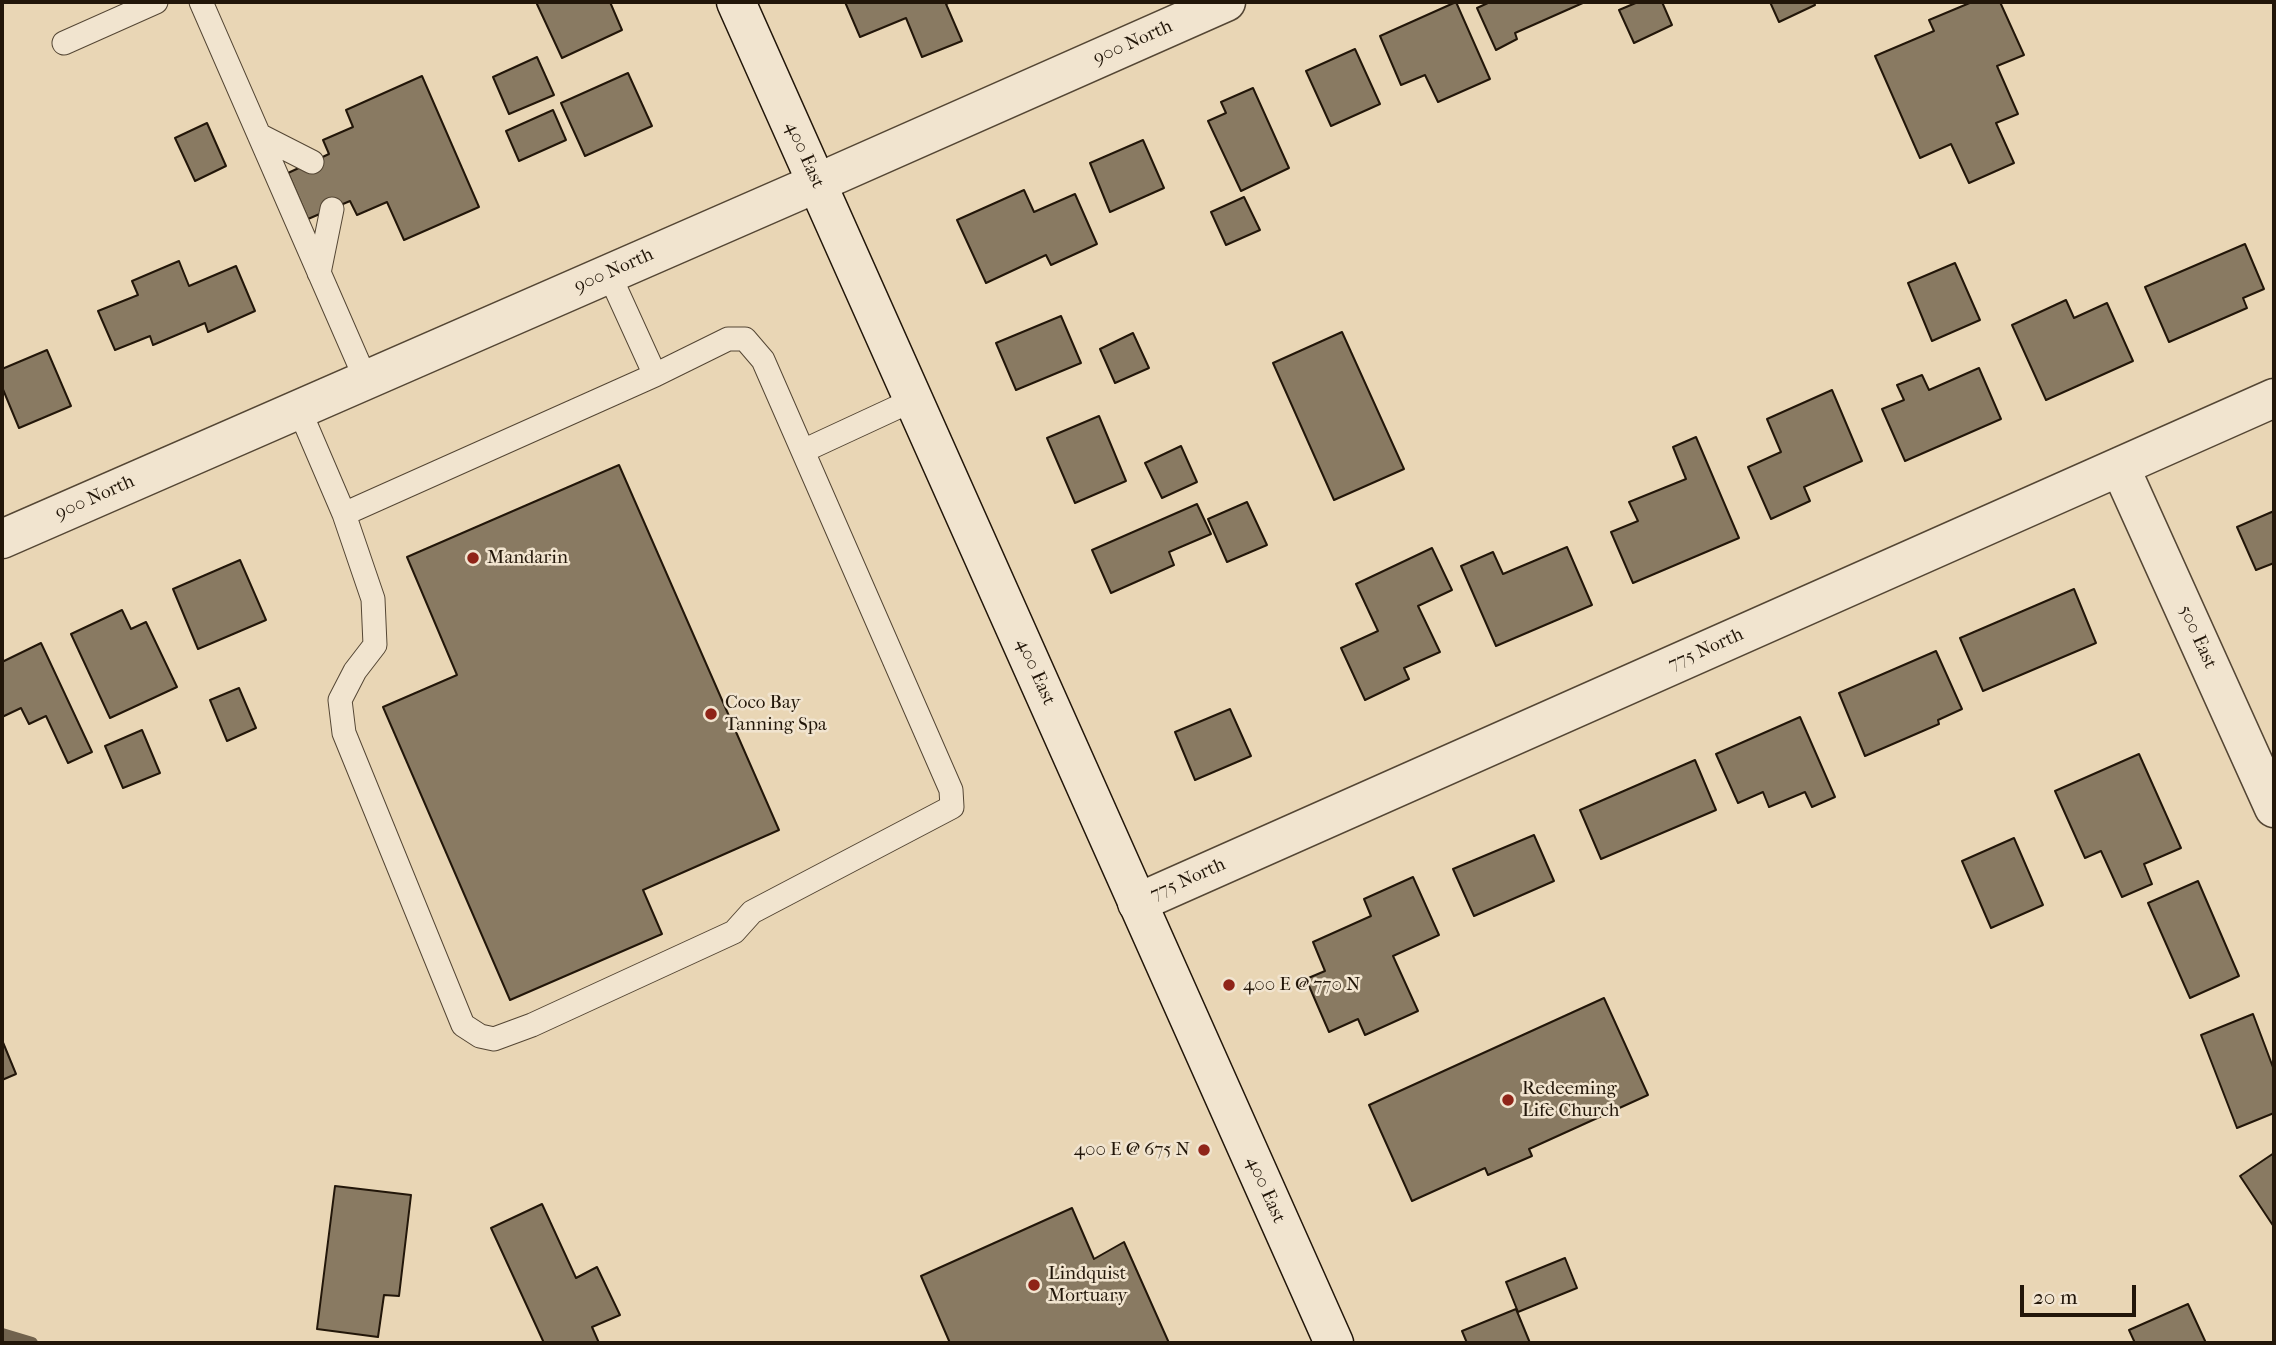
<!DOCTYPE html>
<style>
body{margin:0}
#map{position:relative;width:2276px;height:1345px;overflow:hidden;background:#e9d6b5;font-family:"IM FELL French Canon",serif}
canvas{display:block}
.frame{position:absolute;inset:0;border:4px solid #221609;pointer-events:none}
.scale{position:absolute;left:2020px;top:1285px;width:116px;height:32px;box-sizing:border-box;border:4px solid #221609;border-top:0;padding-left:9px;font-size:21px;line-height:24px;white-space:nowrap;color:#221609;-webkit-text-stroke:5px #f1e4cf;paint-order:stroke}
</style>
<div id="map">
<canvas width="2276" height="1345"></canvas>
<div class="frame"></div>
<div class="scale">20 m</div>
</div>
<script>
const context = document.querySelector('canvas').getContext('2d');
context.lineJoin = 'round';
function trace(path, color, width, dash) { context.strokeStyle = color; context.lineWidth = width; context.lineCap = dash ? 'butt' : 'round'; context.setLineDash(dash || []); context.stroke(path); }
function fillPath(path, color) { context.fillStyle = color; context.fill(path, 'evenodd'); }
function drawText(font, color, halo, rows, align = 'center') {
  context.font = font + ' "IM FELL French Canon",serif'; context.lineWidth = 5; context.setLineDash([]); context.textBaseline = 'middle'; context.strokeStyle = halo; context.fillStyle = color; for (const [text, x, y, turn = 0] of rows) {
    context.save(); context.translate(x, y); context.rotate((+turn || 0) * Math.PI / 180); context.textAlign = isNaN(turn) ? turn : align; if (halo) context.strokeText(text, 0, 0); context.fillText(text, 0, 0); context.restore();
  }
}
trace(new Path2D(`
 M 2,1334 L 32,1343`), '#71624d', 12);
const building = new Path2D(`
 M 536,2 L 610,2 L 622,30 L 562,58 Z
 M 845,2 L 951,2 L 946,4 L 962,41 L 922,57 L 906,18 L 860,37 Z
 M 1456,2 L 1490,79 L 1438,102 L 1425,75 L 1401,85 L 1380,36 Z
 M 1490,2 L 1585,2 L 1515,33 L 1517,39 L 1496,50 L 1477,8 Z
 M 1638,2 L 1662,2 L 1672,25 L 1634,43 L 1619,10 Z
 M 1770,2 L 1814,2 L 1815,5 L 1779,22 Z
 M 1972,2 L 2000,2 L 2024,55 L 1997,66 L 2018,114 L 1996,123 L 2014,163 L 1969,183 L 1951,144 L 1920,158 L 1875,56 L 1934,31 L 1929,20 Z
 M 1355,49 L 1380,104 L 1331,126 L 1306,71 Z
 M 537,57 L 554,95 L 509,114 L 493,77 Z
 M 628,73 L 652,126 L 585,156 L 561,103 Z
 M 422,76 L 479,207 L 404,240 L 387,202 L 357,215 L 350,201 L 308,219 L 288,173 L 329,154 L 323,140 L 353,127 L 346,110 Z
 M 1253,88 L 1289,168 L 1241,191 L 1208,121 L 1226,113 L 1221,102 Z
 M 553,110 L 566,140 L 519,161 L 506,131 Z
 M 207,123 L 226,166 L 195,181 L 175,138 Z
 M 1143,140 L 1164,188 L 1110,212 L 1090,163 Z
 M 1024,190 L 1034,212 L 1075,194 L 1097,244 L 1051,265 L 1046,255 L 986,283 L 957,220 Z
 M 1244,197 L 1260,230 L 1226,245 L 1211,212 Z
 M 2245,244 L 2264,289 L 2243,298 L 2247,308 L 2169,342 L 2145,287 Z
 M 179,261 L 189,286 L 236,266 L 255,311 L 208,332 L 205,323 L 153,345 L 150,336 L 115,350 L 98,311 L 138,295 L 132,281 Z
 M 1955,263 L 1980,320 L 1932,341 L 1908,283 Z
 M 2066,300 L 2074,318 L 2107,303 L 2133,361 L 2046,400 L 2012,325 Z
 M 1061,316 L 1081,363 L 1016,390 L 996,343 Z
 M 1342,332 L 1404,469 L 1334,500 L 1273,363 Z
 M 1133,333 L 1149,368 L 1115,383 L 1100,349 Z
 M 47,350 L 71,406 L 19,428 L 2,387 L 2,369 Z
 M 1979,368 L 2001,419 L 1905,461 L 1882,409 L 1904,400 L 1897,385 L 1922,375 L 1929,390 Z
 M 1832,390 L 1862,461 L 1804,487 L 1810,501 L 1771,519 L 1748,467 L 1781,452 L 1767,419 Z
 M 1099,416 L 1126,481 L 1075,503 L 1047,438 Z
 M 1696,437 L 1739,538 L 1633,583 L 1611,532 L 1638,521 L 1629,502 L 1686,479 L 1673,447 Z
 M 1181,446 L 1197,482 L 1162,498 L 1145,463 Z
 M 619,465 L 779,830 L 643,890 L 662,934 L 510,1000 L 383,707 L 457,675 L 407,557 Z
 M 1247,502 L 1267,545 L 1227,562 L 1208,519 Z
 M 1197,504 L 1211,534 L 1169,552 L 1174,565 L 1111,593 L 1092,550 Z
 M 2274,511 L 2274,563 L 2256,570 L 2237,527 Z
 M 1567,547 L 1592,605 L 1496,646 L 1461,566 L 1493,552 L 1503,574 Z
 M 1432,548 L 1452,590 L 1418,606 L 1440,652 L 1404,668 L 1409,679 L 1365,700 L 1341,648 L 1378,631 L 1356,584 Z
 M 240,560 L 266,620 L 198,649 L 173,589 Z
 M 2074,589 L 2096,643 L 1983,691 L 1960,638 Z
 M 122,610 L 131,629 L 146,622 L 177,687 L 110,718 L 71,634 Z
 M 41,643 L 92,752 L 68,763 L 46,716 L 29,724 L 21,708 L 2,717 L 2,662 Z
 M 1936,651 L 1962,709 L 1938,720 L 1939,724 L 1865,756 L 1839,693 Z
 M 239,688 L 256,728 L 227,741 L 210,700 Z
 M 1230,709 L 1251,756 L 1195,780 L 1175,732 Z
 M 1800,717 L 1835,797 L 1812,807 L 1805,792 L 1769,807 L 1763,792 L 1738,803 L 1716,754 Z
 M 142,730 L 160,773 L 123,788 L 105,746 Z
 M 2139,754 L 2181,848 L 2144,864 L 2152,884 L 2122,897 L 2101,851 L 2085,858 L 2055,791 Z
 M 1695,760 L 1716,810 L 1601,859 L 1580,810 Z
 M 1534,835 L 1554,881 L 1474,916 L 1453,869 Z
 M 2014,838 L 2043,905 L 1991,928 L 1962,861 Z
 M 1413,877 L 1439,935 L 1393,956 L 1418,1011 L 1365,1035 L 1358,1019 L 1329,1032 L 1306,979 L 1325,971 L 1313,942 L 1371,916 L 1364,899 Z
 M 2198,881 L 2239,976 L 2190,998 L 2148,903 Z
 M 1604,998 L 1648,1095 L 1529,1149 L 1532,1156 L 1488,1175 L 1485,1168 L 1412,1201 L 1369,1105 Z
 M 2253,1014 L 2274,1070 L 2274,1113 L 2237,1128 L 2201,1035 Z
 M 2,1040 L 16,1074 L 2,1080 Z
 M 2274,1153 L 2274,1227 L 2240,1176 Z
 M 335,1186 L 411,1195 L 399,1296 L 384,1295 L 378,1337 L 317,1329 Z
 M 542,1204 L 576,1278 L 597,1267 L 620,1315 L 592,1327 L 599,1343 L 544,1343 L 491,1228 Z
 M 1072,1208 L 1094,1259 L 1124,1242 L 1169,1343 L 950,1343 L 921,1276 Z
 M 1565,1258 L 1577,1288 L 1518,1312 L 1506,1282 Z
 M 2188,1304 L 2206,1343 L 2135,1343 L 2129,1330 Z
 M 1516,1309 L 1530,1343 L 1467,1343 L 1462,1331 Z`);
fillPath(building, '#897a62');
trace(building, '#221609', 2);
const service = new Path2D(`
 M 201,2 L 366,380
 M 64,43 L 156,2
 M 259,135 L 312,162
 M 319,273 L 332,209
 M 609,274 L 655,375
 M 299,409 L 344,514 L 373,599 L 375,645 L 355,671 L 340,700 L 344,733 L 463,1025 L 480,1036 L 494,1039 L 532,1025 L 734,932 L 752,912 L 952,807 L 951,790 L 763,360 L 745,339 L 728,339 L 655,375 L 344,514
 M 803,451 L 913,400`);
const minor = new Path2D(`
 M 2120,467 L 2274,808
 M 2,539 L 817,183 L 1226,2
 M 1137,903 L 2274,398`);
const secondary = new Path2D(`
 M 736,2 L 1334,1343`);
trace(service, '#544634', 25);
trace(minor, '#544634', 41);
trace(secondary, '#221609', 41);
trace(service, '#f1e4cf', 23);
trace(minor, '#f1e4cf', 38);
trace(secondary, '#f1e4cf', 38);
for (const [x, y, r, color] of [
 [473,558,7,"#8f2418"],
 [711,714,7,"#8f2418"],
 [1229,985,7,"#8f2418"],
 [1508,1100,7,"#8f2418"],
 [1204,1150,7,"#8f2418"],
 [1034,1285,7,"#8f2418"]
]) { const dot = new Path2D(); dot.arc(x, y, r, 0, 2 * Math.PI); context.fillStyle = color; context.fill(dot); trace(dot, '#f1e4cf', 2.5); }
drawText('19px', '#221609', '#f1e4cf', [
 ["900 North",1133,43,-24],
 ["400 East",804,155,66],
 ["900 North",614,271,-24],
 ["900 North",95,498,-24],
 ["500 East",2197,637,66],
 ["775 North",1706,650,-24],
 ["400 East",1035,672,66],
 ["775 North",1188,880,-24],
 ["400 East",1265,1190,66]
]);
drawText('19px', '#221609', '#f1e4cf', [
 ["Mandarin",487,558],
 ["Coco Bay",725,703],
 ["Tanning Spa",725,725],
 ["400 E @ 770 N",1243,985],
 ["Redeeming",1522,1089],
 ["Life Church",1522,1111],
 ["400 E @ 675 N",1190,1150,"right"],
 ["Lindquist",1048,1274],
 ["Mortuary",1048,1296]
], 'left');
</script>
